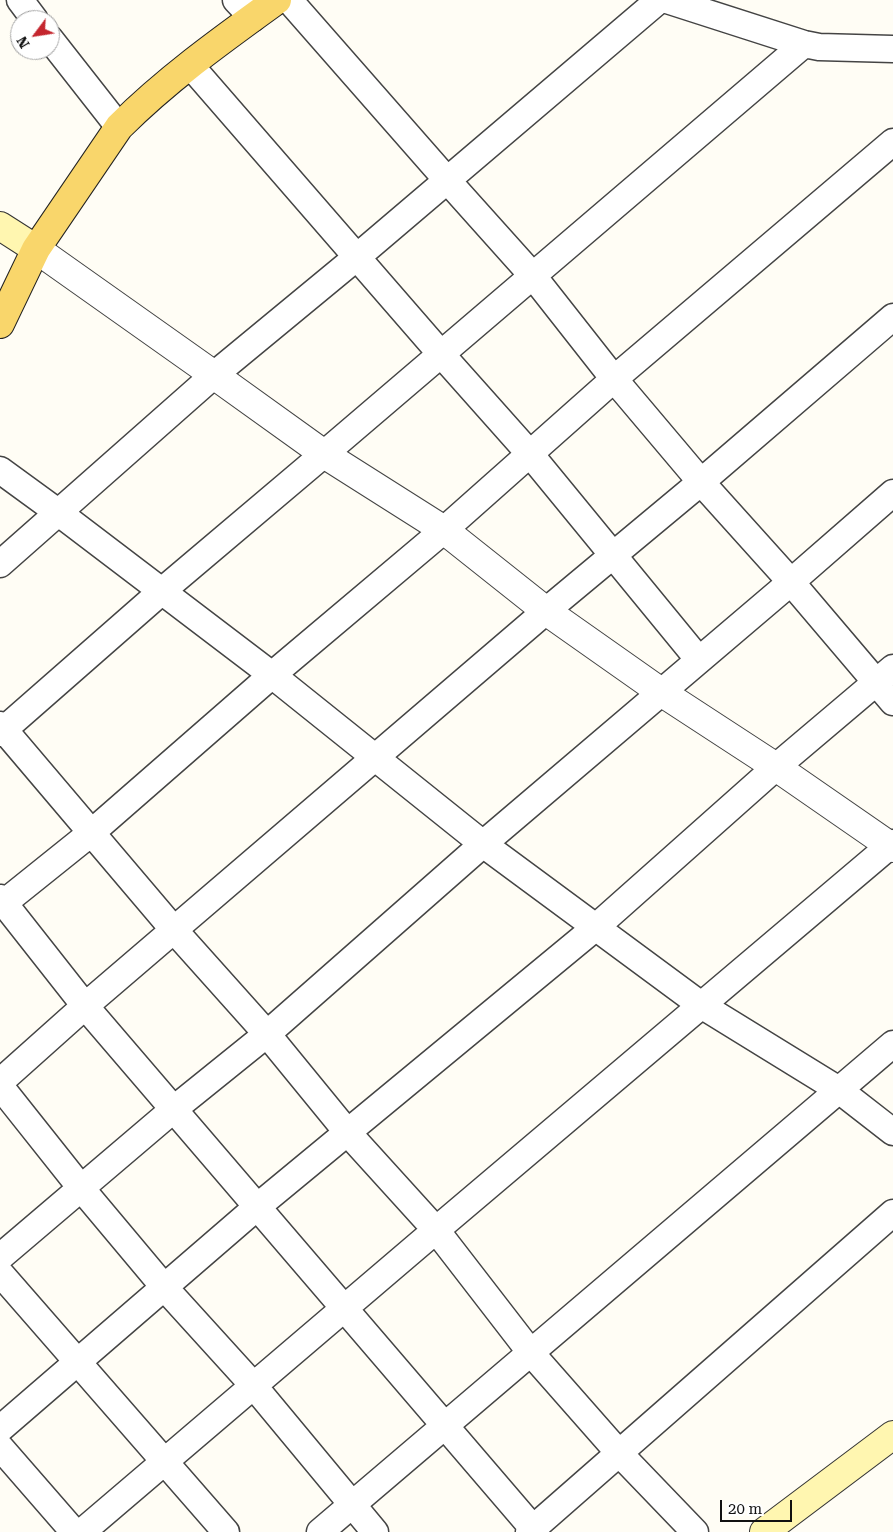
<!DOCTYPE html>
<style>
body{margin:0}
#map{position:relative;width:893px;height:1532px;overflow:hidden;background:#fffdf5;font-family:"Roboto Serif",serif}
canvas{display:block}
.north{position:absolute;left:10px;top:10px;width:50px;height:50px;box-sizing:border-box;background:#fff;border:1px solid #a0a0a0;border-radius:50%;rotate:239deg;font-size:14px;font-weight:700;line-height:20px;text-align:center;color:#111}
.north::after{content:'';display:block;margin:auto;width:18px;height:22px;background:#c4262e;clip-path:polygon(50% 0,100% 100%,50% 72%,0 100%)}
.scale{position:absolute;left:720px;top:1500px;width:72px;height:22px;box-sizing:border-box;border:2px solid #111;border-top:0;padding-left:6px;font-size:15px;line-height:18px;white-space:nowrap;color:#111;-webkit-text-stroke:4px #fff;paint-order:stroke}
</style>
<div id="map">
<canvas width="893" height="1532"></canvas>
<div class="north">N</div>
<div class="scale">20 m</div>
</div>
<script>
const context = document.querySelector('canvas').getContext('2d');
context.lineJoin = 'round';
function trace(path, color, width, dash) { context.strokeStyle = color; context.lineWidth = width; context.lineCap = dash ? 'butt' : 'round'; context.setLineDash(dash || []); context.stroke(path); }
const minor = new Path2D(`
 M 20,0 L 35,20
 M 236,0 L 253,18
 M 289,0 L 447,180 L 533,276 L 614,379 L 701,482 L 791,582 L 893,702
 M 667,0 L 804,44 L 819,47 L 893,49
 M 50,39 L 119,127
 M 190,65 L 441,354 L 530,454 L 699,660
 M 0,470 L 59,513 L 272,675 L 483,844 L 701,1005 L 839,1090 L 893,1132
 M 0,564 L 214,375 L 357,257 L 659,0
 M 0,725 L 174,930 L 267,1034 L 348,1133 L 436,1230 L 531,1353 L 619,1453 L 695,1532
 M 0,733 L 162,591 L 324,454 L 804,44
 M 0,898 L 85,1006 L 536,1532
 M 0,906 L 91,833 L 272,675 L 444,530 L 614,379 L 893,142
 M 0,1082 L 85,1006 L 546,611 L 701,482 L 893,317
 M 0,1086 L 81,1188 L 164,1287 L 253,1385 L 375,1532
 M 0,1257 L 174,1109 L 267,1034 L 483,844 L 791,582 L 893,493
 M 0,1273 L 226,1532
 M 0,1429 L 257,1207 L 596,927 L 776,767 L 893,668
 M 0,1447 L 74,1532
 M 82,1532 L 436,1230 L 893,843
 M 320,1532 L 893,1044
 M 529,1532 L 893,1213`);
const tertiary = new Path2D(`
 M 36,249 L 214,375 L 324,454 L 444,530 L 546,611 L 661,692 L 776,767 L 893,848`);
const secondary = new Path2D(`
 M 0,226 L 36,249
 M 764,1532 L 893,1435`);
const primary = new Path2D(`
 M 0,324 L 36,249 L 119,127 C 167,79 223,39 277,0`);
trace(minor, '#444', 29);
trace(tertiary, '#444', 30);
trace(secondary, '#333', 30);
trace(primary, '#222', 30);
trace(minor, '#fff', 26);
trace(tertiary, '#fff', 28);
trace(secondary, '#fff6b0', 28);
trace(primary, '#f9d66b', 28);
</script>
